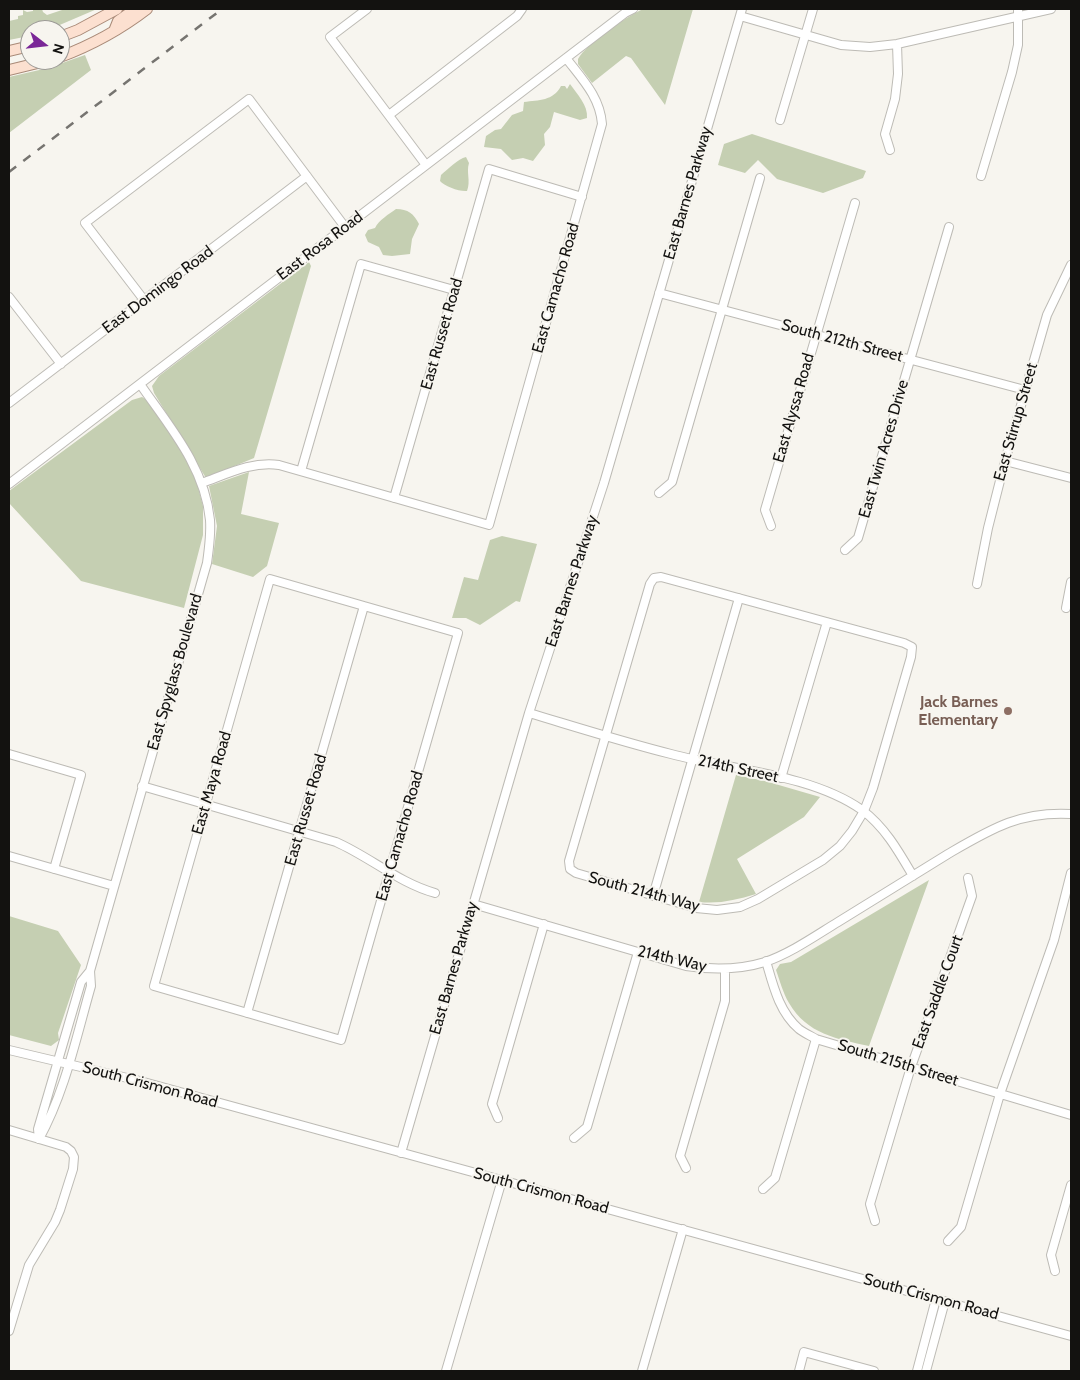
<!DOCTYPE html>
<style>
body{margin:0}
#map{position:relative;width:1080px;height:1380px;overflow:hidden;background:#f7f5ef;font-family:Cabin,sans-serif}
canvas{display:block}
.frame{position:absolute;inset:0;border:10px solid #131210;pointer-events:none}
.north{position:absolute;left:20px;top:20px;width:50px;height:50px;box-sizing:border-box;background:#f7f5ef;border:1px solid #9c9a96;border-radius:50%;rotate:106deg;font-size:14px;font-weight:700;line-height:20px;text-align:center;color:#131210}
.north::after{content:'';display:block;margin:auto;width:18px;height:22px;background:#7a2797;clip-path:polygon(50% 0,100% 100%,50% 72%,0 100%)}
</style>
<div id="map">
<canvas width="1080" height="1380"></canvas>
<div class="frame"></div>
<div class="north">N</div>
</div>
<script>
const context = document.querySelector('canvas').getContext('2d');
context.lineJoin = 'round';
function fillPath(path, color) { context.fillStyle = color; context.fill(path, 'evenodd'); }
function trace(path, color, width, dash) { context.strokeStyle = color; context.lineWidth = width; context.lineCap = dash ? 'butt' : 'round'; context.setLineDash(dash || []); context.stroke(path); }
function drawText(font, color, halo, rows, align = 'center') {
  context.font = font + ' Cabin,sans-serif'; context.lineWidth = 4; context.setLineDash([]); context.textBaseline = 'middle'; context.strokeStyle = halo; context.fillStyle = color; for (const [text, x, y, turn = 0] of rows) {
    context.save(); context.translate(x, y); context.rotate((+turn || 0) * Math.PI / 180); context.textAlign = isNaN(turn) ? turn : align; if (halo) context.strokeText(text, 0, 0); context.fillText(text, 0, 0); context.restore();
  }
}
fillPath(new Path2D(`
 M 33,9 L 42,9 L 43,12 L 47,15 L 65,9 L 97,9 L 48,30 L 30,30 L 29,36 L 9,40 L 9,21 L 18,19 L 18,16 L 23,15 L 23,10 L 27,12 L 33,11 Z
 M 643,9 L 693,9 L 665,105 L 631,58 L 626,56 L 592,83 L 578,64 L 578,59 C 587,43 626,17 643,9 Z
 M 85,55 L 91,70 L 9,133 L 9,77 L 48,68 Z
 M 570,84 C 577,94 588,105 587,118 L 580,120 L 554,112 L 550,127 L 544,134 L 545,145 L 533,161 L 523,158 L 512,160 L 501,149 L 484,147 L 486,136 L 495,130 L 501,129 L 512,115 L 523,111 L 524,102 C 539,100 553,101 561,86 L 565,86 L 567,89 Z
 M 752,134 L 866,171 L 863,178 L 823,193 L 777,179 L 758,160 L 745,173 L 718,165 L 724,144 Z
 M 466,157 L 469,163 C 466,172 471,181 467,191 C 460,192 444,186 440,181 L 441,175 C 448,169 458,159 466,157 Z
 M 396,209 C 408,209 414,214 419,224 L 412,239 L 410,254 L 392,256 L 383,255 L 379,247 L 368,242 L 365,235 L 368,230 L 375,228 C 379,220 389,214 396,209 Z
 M 309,262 L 311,266 L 254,458 L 206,478 L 154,393 L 152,386 L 159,376 Z
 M 142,397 L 153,404 L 194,472 L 203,506 L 203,535 L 184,608 L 81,581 L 9,503 L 9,491 L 132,400 Z
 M 249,472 L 241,514 L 279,523 L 267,566 L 253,577 L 212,564 L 217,526 L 209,486 Z
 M 502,536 L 537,544 L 520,602 L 516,601 L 480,625 L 466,618 L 452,618 L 464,577 L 478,580 L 490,540 Z
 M 736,775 L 765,781 L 820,797 L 804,817 L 737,859 L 756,894 C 736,900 720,904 699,902 Z
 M 929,880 L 869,1046 C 837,1039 807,1034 789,1003 C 783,993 780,981 776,970 L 780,964 L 791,962 Z
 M 9,916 L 58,931 L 81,965 L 58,1033 L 59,1040 L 51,1046 L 9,1035 Z`), '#c5cfb2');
const minor = new Path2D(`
 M 367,9 L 330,37 L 426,165
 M 740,16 L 841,45 L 870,47 L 897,44 L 1051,9
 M 389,115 L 517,16 L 522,9
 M 780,120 L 813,9
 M 890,150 L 885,134 L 895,99 L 898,74 L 897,44
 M 981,176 L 1012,72 L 1018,45 L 1018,9
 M 659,293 L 1025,390
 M 9,297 L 61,364
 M 144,300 L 85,223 L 249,99 L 345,227
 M 9,403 L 307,176
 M 1005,461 L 1071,478
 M 301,471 L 361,264 L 454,290
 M 202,483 C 227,474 252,461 279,465 L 489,525 L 602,124 C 600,97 582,79 566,58
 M 9,484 L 625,13 L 633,9
 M 659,493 L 672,482 L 760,178
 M 394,498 L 489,169 L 582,197
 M 771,526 L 765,510 L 855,203
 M 845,550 L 858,538 L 949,227
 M 661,577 L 904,643 L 912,647 L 911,657 L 873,788 L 864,811 L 852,831 L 840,846 L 823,860 L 758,899 L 740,907 L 717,910 L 696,908 L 576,873 L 570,869 L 569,861 L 650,584 L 654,578 Z
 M 270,579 L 458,633 L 341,1040 L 154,986 Z
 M 977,584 L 988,528 L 1005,461 L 1047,315 L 1071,265
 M 1066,608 L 1071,582
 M 529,713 C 576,727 623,742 671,754 C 731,770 811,774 862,810 C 885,827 899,852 913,876
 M 9,754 L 81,775 L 54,869
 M 781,778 L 827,622
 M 142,786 L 336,842 C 370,857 399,883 435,893
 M 9,856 L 114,886
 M 653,896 L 739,598
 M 473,904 L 686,966 C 713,970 739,970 765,962 C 791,953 815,936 838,922 C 875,899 911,877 948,854 C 991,829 1020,811 1071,814
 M 766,961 C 773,985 779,1012 799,1029 C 804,1033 811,1036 816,1039 L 1071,1115
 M 247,1013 L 364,606
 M 9,1050 L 140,1081 L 1071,1336
 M 498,1118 L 492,1104 L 544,924
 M 9,1130 L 66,1147 L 71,1151 L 74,1157 L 73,1169 L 60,1210 L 55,1222 L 29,1265 L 9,1331
 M 574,1138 L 587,1127 L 638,952
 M 39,1139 C 65,1092 76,1038 91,986 L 90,971 L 207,563 C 209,549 211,534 210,520 C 205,467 169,426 140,384
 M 39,1139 L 38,1129 L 81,982 L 90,971
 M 401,1153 L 529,713 L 604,483 L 742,9
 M 686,1168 L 680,1156 L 725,1001 L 725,969
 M 763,1189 L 775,1178 L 816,1039
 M 875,1221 L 870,1204 L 911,1067 L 972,896 L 968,878
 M 948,1241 L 961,1227 L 1000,1094 L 1054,940 L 1071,873
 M 1055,1271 L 1051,1255 L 1071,1185
 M 446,1371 L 502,1180
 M 642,1371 L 683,1229
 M 799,1371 L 804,1352 L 874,1371
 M 917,1371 L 936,1299
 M 926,1371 L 945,1301`);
const major = new Path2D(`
 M 114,31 L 118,21 L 135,9
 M 60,37 L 78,30 L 117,9
 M 9,51 L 30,46
 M 60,57 C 92,45 121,29 147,9
 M 9,70 L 50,60`);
trace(minor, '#bdbbb5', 10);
trace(major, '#a98a78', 12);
trace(minor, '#fff', 8);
trace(major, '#fce0d0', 10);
trace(new Path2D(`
 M 9,172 L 222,9`), '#767470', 2.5, [9, 9]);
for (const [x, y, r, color] of [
 [1008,711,5,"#8d6e63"]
]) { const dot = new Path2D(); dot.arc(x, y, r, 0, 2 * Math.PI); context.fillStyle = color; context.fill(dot); trace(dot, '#f7f5ef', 2); }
drawText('16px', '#131210', '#f7f5ef', [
 ["East Barnes Parkway",688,193,-74],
 ["East Rosa Road",320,246,-37],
 ["East Camacho Road",556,288,-74],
 ["East Domingo Road",158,290,-37],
 ["East Russet Road",442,334,-74],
 ["South 212th Street",842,341,15],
 ["East Alyssa Road",794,408,-74],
 ["East Stirrup Street",1016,422,-74],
 ["East Twin Acres Drive",884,449,-74],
 ["East Barnes Parkway",572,581,-72],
 ["East Spyglass Boulevard",175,672,-74],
 ["214th Street",738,769,12],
 ["East Maya Road",212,783,-74],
 ["East Russet Road",306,810,-74],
 ["East Camacho Road",400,836,-74],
 ["South 214th Way",644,892,15],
 ["214th Way",672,959,13],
 ["East Barnes Parkway",454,968,-74],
 ["East Saddle Court",938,992,-70],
 ["South 215th Street",898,1063,17],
 ["South Crismon Road",150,1085,15],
 ["South Crismon Road",541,1191,15],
 ["South Crismon Road",931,1297,15]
]);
drawText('bold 16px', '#785e54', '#f7f5ef', [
 ["Jack Barnes",998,702],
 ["Elementary",998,720]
], 'right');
</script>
